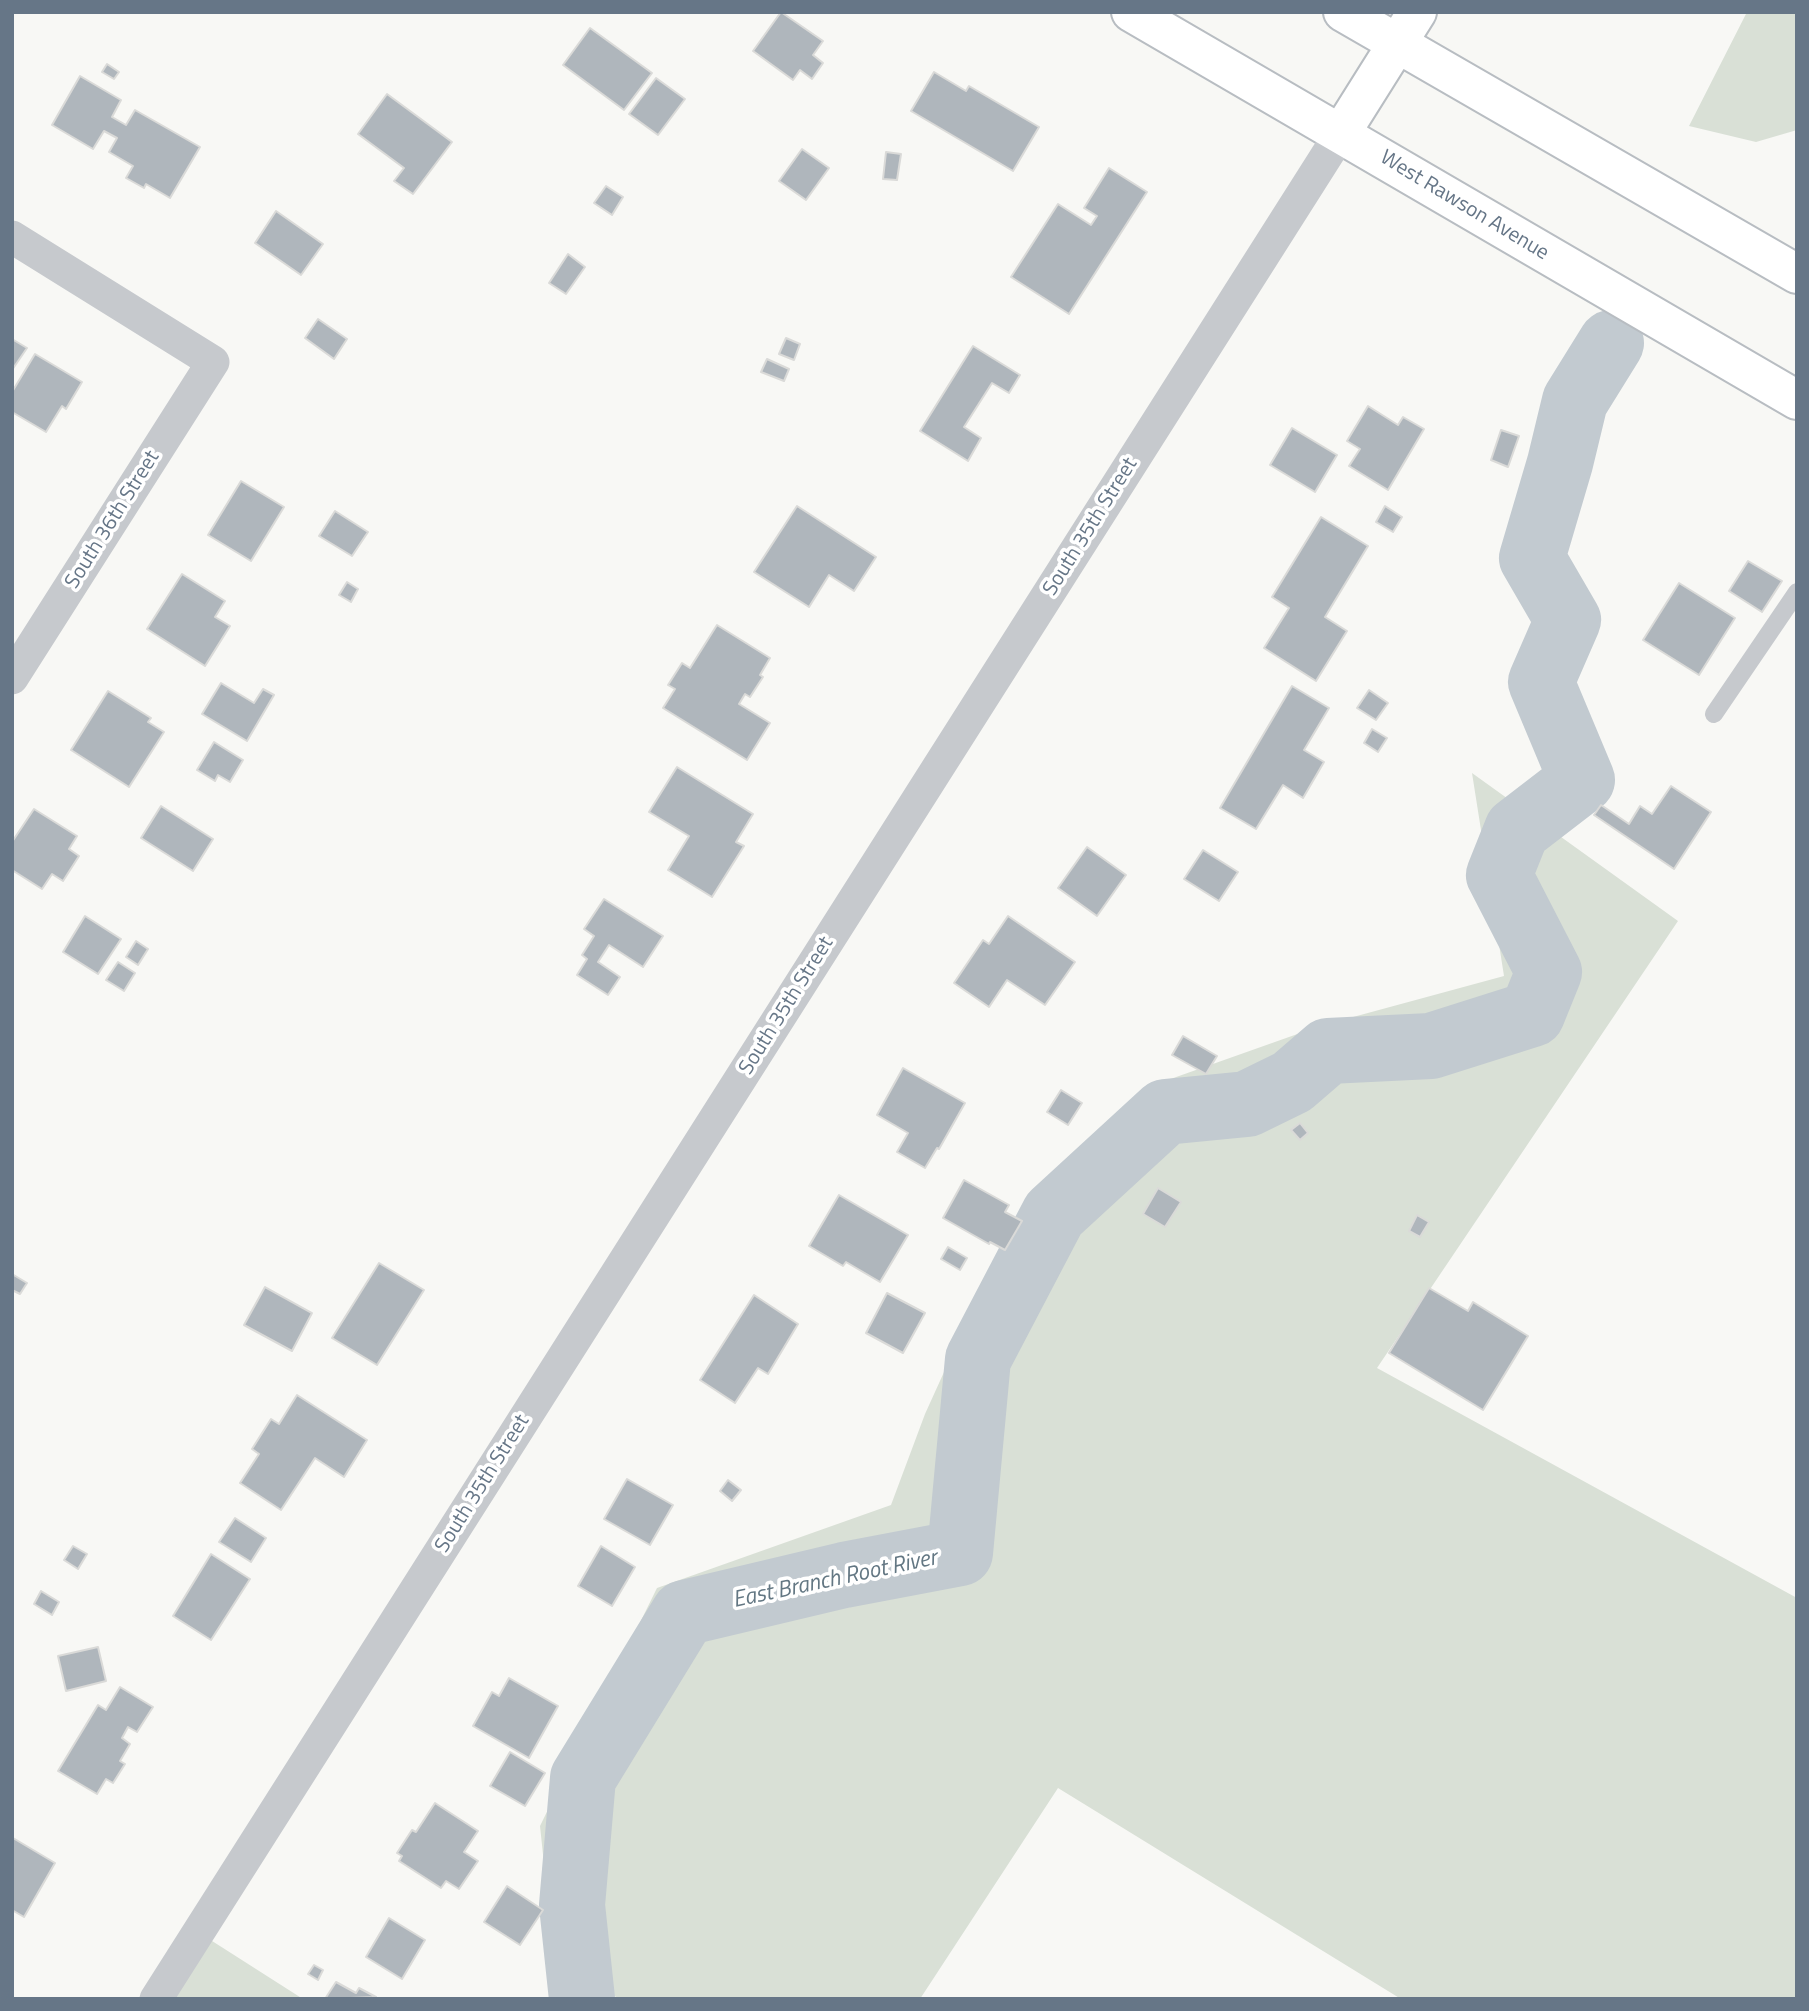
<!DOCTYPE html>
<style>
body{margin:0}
#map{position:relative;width:1809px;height:2011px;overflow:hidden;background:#f8f8f5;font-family:"Titillium Web",sans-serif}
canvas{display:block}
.frame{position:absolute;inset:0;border:14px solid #667687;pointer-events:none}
</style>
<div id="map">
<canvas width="1809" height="2011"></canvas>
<div class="frame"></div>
</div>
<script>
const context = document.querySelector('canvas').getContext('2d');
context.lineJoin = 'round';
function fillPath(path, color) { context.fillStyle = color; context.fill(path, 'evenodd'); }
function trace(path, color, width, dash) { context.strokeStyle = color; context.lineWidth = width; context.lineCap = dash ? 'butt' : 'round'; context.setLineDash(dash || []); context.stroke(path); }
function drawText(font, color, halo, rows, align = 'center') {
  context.font = font + ' "Titillium Web",sans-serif'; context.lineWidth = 7; context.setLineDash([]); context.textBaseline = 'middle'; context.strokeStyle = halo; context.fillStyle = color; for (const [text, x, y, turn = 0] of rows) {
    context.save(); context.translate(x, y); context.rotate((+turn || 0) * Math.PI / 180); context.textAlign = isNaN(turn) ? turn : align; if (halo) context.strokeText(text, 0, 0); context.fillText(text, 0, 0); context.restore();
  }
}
fillPath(new Path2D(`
 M 1747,12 L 1797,12 L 1797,130 L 1756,142 L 1689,126 Z
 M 1472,773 L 1678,921 L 1377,1368 L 1797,1598 L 1797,1999 L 1401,1999 L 1058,1788 L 920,1999 L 623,1999 L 556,1978 L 540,1826 L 657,1588 L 891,1505 L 925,1414 L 993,1264 L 1148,1087 L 1320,1026 L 1504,976 Z
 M 198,1932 L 303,1999 L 156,1999 Z`), '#d9e0d6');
trace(new Path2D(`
 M 582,1999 L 572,1905 L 583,1778 L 684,1613 L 844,1575 L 960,1553 L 978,1359 L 1054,1214 L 1165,1112 L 1247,1104 L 1292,1082 L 1328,1051 L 1431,1046 L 1532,1014 L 1549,972 L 1499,875 L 1517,830 L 1582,780 L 1541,682 L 1568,620 L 1532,558 L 1560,463 L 1575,401 L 1611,343`), '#c2cad0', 66);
const building = new Path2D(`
 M 781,12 L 823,41 L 813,55 L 823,63 L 812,79 L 800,70 L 793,80 L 753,51 Z
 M 590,28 L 652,73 L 624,110 L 563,65 Z
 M 107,64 L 119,72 L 114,79 L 102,72 Z
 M 934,72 L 966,91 L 969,86 L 1039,127 L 1013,171 L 911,111 Z
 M 80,76 L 121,100 L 112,117 L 126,125 L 135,110 L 200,147 L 170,198 L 146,184 L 144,188 L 126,178 L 133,166 L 109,152 L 117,138 L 104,131 L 93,149 L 52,125 Z
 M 656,78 L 685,99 L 658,135 L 629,114 Z
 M 387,94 L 452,142 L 413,194 L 394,181 L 404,168 L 358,134 Z
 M 802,149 L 829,168 L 806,200 L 779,181 Z
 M 886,152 L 901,154 L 897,180 L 883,179 Z
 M 1109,168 L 1147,192 L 1069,314 L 1011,277 L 1058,204 L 1091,225 L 1097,216 L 1084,208 Z
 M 606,186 L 623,197 L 612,215 L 594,203 Z
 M 276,211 L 323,244 L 301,275 L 255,243 Z
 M 568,254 L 585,267 L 566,294 L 549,283 Z
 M 318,319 L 347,339 L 334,359 L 305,338 Z
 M 786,338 L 800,344 L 794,360 L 779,354 Z
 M 12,339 L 27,348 L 12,370 Z
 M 973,346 L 1020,375 L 1009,393 L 992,383 L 964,427 L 981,438 L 968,461 L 920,431 Z
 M 35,354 L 82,382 L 66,409 L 62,406 L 46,432 L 12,412 L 12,392 Z
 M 767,359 L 789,369 L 784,381 L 761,372 Z
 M 1368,406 L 1398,425 L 1403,417 L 1424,429 L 1388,490 L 1349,466 L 1360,449 L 1347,441 Z
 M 1292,428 L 1337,455 L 1315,492 L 1270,465 Z
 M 1501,430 L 1519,436 L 1508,467 L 1491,460 Z
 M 241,481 L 284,507 L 251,561 L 208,535 Z
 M 797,506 L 876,557 L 854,591 L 829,575 L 809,607 L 754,572 Z
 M 1385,506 L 1402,517 L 1393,532 L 1376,522 Z
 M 335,511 L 368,532 L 352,556 L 319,536 Z
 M 1321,517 L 1368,546 L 1325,617 L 1347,631 L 1316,681 L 1264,648 L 1289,608 L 1272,597 Z
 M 1748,561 L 1782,581 L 1762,612 L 1729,591 Z
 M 182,574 L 225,601 L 215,617 L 230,626 L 205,666 L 147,629 Z
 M 347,582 L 358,589 L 351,602 L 339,595 Z
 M 1679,583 L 1735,618 L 1699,675 L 1643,640 Z
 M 717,625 L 770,658 L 760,675 L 763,677 L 750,697 L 745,694 L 739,704 L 770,723 L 747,760 L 663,708 L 675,689 L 668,685 L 682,663 L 690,668 Z
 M 221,683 L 254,703 L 263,689 L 274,695 L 247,741 L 202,714 Z
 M 1292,686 L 1329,708 L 1304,750 L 1324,762 L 1303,798 L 1283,785 L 1256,829 L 1220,808 Z
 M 1369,690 L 1388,703 L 1376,720 L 1357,708 Z
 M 108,691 L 151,718 L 148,722 L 164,732 L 129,787 L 71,750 Z
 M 1372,729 L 1387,738 L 1378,752 L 1364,743 Z
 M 214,742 L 243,760 L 230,782 L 218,775 L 215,781 L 197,770 Z
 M 677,767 L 753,814 L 736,842 L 744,846 L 712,897 L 668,870 L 689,836 L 649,812 Z
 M 1671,786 L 1711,812 L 1674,869 L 1594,815 L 1601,805 L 1629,824 L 1640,806 L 1652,814 Z
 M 161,806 L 213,839 L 193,871 L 141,838 Z
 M 34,809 L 77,836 L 69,849 L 79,856 L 63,881 L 52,874 L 42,889 L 12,870 L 12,842 Z
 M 1087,847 L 1126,875 L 1097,916 L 1058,888 Z
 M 1203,850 L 1238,872 L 1219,901 L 1184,879 Z
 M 604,899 L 663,936 L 643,967 L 609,945 L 598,962 L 620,977 L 608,995 L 577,975 L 587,959 L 582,955 L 594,936 L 584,929 Z
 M 85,916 L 121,939 L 98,974 L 63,952 Z
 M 1008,916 L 1075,962 L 1045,1005 L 1007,980 L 989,1007 L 954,983 L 983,940 L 989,944 Z
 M 136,941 L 148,949 L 138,965 L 126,957 Z
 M 118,962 L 135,973 L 124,991 L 106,980 Z
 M 1183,1036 L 1217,1056 L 1206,1074 L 1172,1055 Z
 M 903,1068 L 965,1103 L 939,1149 L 937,1148 L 925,1168 L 897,1152 L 908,1133 L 877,1115 Z
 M 1061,1090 L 1082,1103 L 1068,1125 L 1047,1112 Z
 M 1300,1123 L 1308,1133 L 1300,1140 L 1291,1130 Z
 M 964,1180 L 1009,1205 L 1005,1212 L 1022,1221 L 1005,1250 L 990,1242 L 989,1244 L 943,1218 Z
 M 1158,1188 L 1181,1202 L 1165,1227 L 1143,1214 Z
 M 839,1195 L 908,1235 L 880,1282 L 846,1262 L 843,1266 L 809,1246 Z
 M 1417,1215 L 1429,1222 L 1420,1237 L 1409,1231 Z
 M 948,1247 L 967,1258 L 960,1270 L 941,1259 Z
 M 379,1263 L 424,1290 L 377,1365 L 332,1338 Z
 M 12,1274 L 27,1283 L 20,1294 L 12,1290 Z
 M 265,1287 L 312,1313 L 292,1351 L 244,1325 Z
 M 1429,1288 L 1468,1311 L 1473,1302 L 1528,1336 L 1483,1410 L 1389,1353 Z
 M 887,1293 L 925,1313 L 903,1353 L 866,1333 Z
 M 754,1295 L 798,1324 L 768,1374 L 758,1368 L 735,1403 L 700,1380 Z
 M 297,1395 L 367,1440 L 344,1477 L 315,1458 L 281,1510 L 240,1483 L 259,1454 L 252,1449 L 271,1419 L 279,1424 Z
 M 627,1479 L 673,1505 L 650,1545 L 604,1519 Z
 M 728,1480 L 741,1490 L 732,1501 L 720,1491 Z
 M 235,1518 L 266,1538 L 251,1562 L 219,1542 Z
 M 73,1546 L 87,1554 L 78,1569 L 64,1560 Z
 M 601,1546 L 635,1567 L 612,1606 L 578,1586 Z
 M 211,1554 L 250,1579 L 211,1640 L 173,1616 Z
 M 41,1591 L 59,1602 L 52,1615 L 34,1604 Z
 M 98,1647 L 106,1681 L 66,1691 L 58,1656 Z
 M 509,1678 L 558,1706 L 529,1758 L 473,1726 L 492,1692 L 499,1696 Z
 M 120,1687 L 153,1707 L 137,1732 L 128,1727 L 122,1738 L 130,1744 L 120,1761 L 125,1764 L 113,1783 L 106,1779 L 97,1794 L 58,1771 L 98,1705 L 106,1710 Z
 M 510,1752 L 545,1773 L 525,1806 L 490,1786 Z
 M 435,1803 L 478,1831 L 464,1852 L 478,1861 L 459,1889 L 446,1881 L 441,1888 L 399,1861 L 402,1856 L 397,1853 L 412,1830 L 416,1832 Z
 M 13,1838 L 55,1863 L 24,1917 L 12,1910 Z
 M 507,1886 L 543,1910 L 520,1945 L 484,1922 Z
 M 389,1918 L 425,1940 L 402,1979 L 366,1957 Z
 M 314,1965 L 323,1970 L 318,1980 L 308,1974 Z
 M 336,1982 L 356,1993 L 359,1988 L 376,1997 L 325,1999 Z`);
fillPath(building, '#afb6bc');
trace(building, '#dadad8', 2);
const secondary = new Path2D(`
 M 1131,12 L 1797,400
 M 1343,12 L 1797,274
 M 1341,133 L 1417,12`);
trace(secondary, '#b8bdc2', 42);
trace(new Path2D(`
 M 1714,714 L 1797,592`), '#c6c9cd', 18);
trace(new Path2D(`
 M 12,237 L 213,362 L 12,678
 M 156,1999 L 1341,133`), '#c6c9cd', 33);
trace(secondary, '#fff', 38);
drawText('21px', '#667687', '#fff', [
 ["West Rawson Avenue",1464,206,31],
 ["South 36th Street",113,520,-58],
 ["South 35th Street",1091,527,-58],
 ["South 35th Street",787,1006,-58],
 ["South 35th Street",483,1484,-58]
]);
drawText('italic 23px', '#637783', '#fff', [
 ["East Branch Root River",835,1580,-12]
]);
</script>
